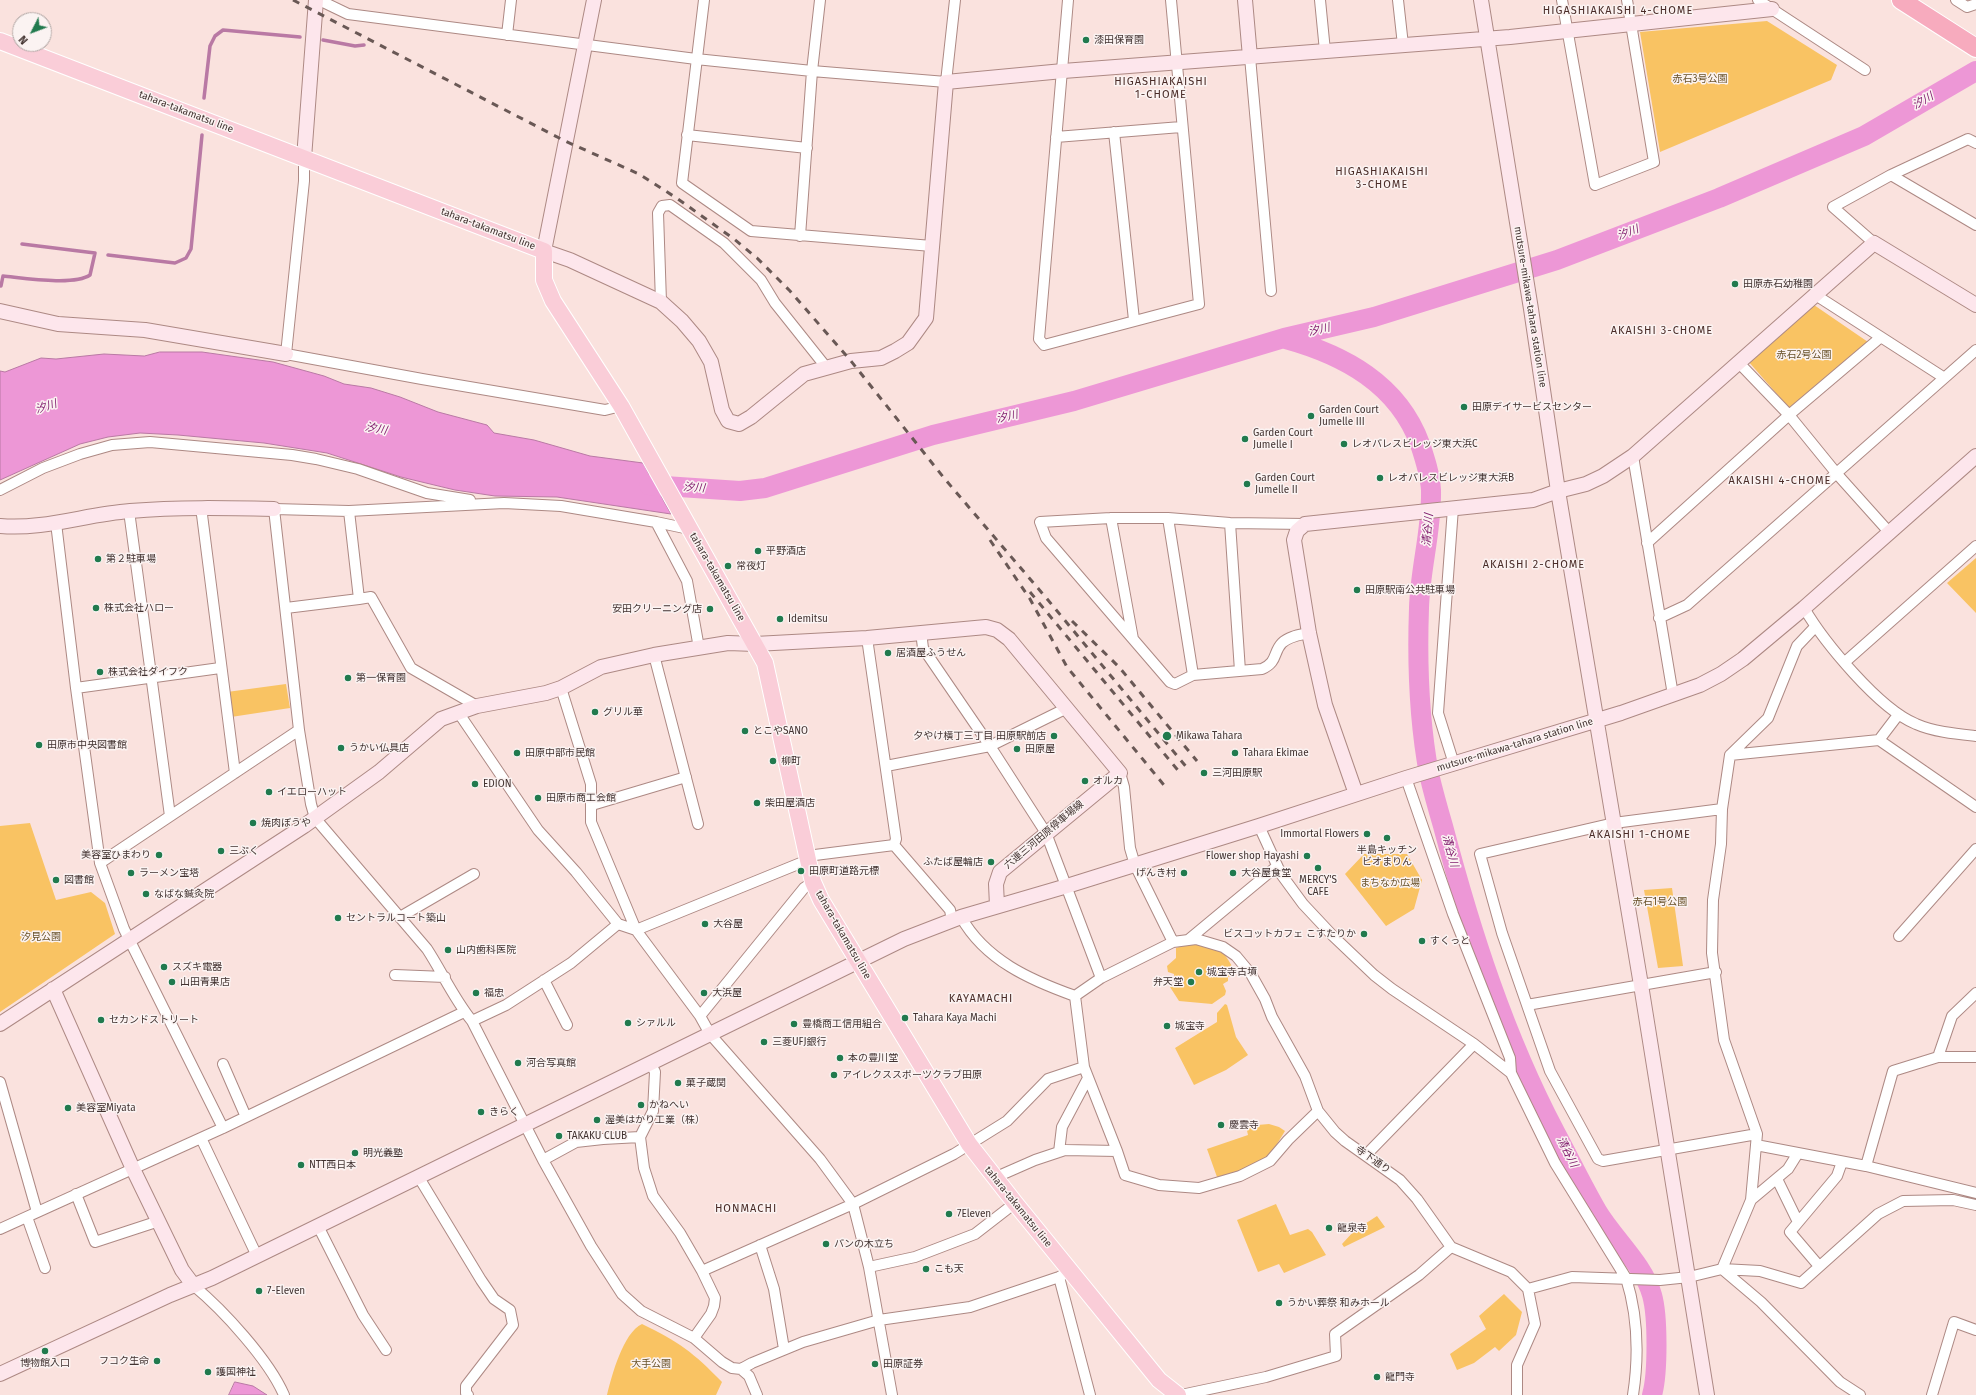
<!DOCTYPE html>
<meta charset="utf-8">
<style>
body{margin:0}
#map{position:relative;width:1976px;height:1395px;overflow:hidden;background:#fae2de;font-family:"Fira Sans",sans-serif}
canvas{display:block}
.north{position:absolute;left:12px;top:12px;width:40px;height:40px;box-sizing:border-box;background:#fbf3f2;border:1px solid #b1a6a4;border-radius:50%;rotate:228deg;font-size:11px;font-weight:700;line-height:16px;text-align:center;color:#413230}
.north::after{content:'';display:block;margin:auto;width:14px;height:18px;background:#217a4e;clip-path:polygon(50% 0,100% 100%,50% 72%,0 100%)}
</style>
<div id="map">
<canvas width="1976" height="1395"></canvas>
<div class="north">N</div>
</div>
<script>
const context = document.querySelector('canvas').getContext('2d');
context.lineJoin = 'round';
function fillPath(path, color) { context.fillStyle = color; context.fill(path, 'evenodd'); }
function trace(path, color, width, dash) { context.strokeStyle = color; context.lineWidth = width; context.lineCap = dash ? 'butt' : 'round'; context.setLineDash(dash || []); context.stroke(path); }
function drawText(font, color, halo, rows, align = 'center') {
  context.font = font + ' "Fira Sans","Noto Sans JP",sans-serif'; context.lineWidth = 3; context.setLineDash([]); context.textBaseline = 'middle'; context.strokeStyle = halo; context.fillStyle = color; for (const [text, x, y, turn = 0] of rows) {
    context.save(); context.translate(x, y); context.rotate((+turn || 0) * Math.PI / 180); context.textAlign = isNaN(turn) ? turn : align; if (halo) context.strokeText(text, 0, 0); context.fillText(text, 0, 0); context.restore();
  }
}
fillPath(new Path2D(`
 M 1767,21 L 1837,65 L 1831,80 L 1660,152 L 1640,32 Z
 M 1814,305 L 1868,342 L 1790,409 L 1748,361 Z
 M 1976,558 L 1976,613 L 1947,583 Z
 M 286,684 L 290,708 L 231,717 L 227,692 Z
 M 30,823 L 56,900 L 91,892 L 105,903 L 115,934 L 0,1012 L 0,826 Z
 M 1364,854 L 1407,854 L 1422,880 L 1414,909 L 1386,926 L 1345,874 Z
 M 1672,888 L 1683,966 L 1658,968 L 1644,890 Z
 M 1193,942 C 1221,949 1222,947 1235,972 L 1235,975 L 1228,977 L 1228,981 L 1223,984 L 1226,991 L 1225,995 L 1212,1004 L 1179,1001 L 1170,987 L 1175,984 L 1174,974 L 1168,972 L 1167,966 L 1176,958 L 1176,948 Z
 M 1225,1004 L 1227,1005 L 1236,1037 L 1248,1055 L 1226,1070 L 1194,1085 L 1175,1048 L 1217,1022 L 1217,1013 Z
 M 1269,1124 L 1279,1127 L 1285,1131 L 1269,1157 L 1241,1171 L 1217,1177 L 1207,1149 L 1248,1135 L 1246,1126 Z
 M 1276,1204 L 1290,1235 L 1308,1229 L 1312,1232 L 1326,1255 L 1284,1273 L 1279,1264 L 1258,1272 L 1237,1220 Z
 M 1377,1216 L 1385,1227 L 1344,1247 L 1342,1244 L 1354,1231 Z
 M 1504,1294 L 1522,1312 L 1516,1335 L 1499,1351 L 1495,1347 L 1474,1363 L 1457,1370 L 1450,1354 L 1486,1329 L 1479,1316 Z
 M 642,1324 C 678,1341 694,1353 722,1382 L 716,1395 L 607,1395 C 612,1375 623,1333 642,1324 Z`), '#f9c363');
const water = new Path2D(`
 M 160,352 L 202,352 L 273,362 L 324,376 L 344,384 L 371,388 L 400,397 L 438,412 L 487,425 L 494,433 L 534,440 L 590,456 L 643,463 L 671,514 L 557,497 L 495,496 L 455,490 L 401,477 L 327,453 L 264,443 L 178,435 L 140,433 L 108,437 L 80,444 L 0,480 L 0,371 L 5,372 L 41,358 L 56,359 L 104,354 L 144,356 Z
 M 235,1382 L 253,1386 L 267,1395 L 229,1395 Z`);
fillPath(water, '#ed97d6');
trace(water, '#b979a4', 1);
trace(new Path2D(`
 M 323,40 L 355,46 L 364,45
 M 204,98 L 210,46 L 215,36 L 223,30 L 300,37
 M 108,255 L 175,263 L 186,258 L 191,249 L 202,135
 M 1,286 L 3,276 C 24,278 74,286 90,275 L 95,253 L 22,244`), '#b979a4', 3.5);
trace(new Path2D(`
 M 1286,339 C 1344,355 1398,384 1420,444 C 1425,459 1430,474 1431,490 C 1432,530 1420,569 1419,608 C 1417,663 1419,720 1429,774 C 1433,791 1438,809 1443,826 C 1471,932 1504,1035 1555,1132 C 1569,1158 1582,1185 1597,1211 C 1613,1238 1644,1265 1652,1295 C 1658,1316 1658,1374 1652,1395
 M 649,485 L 740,491 L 765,488 L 933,435 L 1074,401 L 1284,338 L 1374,317 L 1557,260 L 1719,198 L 1864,136 L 1976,71`), '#ed97d6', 20);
const street = new Path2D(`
 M 319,0 L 348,14 L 696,59 L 812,71 L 946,82 L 955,0
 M 704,0 L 682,183 L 751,231 L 932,246
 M 1068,0 L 1039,339 L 1044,345 L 1199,304 L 1171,0
 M 1320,0 L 1325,51
 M 1398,0 L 1403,45
 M 1562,0 L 1595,185 L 1654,162 L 1627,0
 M 1758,0 L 1865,70
 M 1956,0 L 1967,7 L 1976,4
 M 507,35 L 511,0
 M 1250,57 L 1271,291
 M 1114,132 L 1134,320
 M 687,135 L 807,148
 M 1056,137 L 1181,127
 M 304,158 L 304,181 L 286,354 L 422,379 L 605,410 L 621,406
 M 1891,175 L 1976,225
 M 800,236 L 812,71 L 820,0
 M 1874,243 L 1833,207 L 1891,175 L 1968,139 L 1976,143
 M 1814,294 L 1943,377
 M 661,302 L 658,213 L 662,206 L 670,205 L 724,243 L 761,280 L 775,303 L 826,367
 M 1739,363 L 1789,415 L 1837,474 L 1889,532
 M 1633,456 L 1673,695
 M 0,490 L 43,468 L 80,454 L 112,445 L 150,442 L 292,455 L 316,459 L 358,469 L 427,493 L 470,500
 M 201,507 L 235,773
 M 1453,508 L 1438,713 L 1454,764
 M 129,511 L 170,816
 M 349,511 L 359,599 L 371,597 L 411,668 L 477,706
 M 1111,518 L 1133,639
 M 1168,518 L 1193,675 L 1262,669 C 1278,662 1273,652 1282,643 C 1289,636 1300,635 1309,633
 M 656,522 L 689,529
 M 56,523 L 76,688 L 100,863 L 124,929 L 223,1128
 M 1230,523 L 1240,671
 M 1647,543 L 1789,415 L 1881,337
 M 286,608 L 359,599
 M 1804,608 C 1824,642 1879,709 1916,724 C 1934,732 1957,734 1976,736
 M 1659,618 L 1687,605 L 1976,350
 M 921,632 L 923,648 L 990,746 L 1046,833 L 1101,978
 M 867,638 L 896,839 L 894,845
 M 699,648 L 687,581 L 656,522 L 561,506 L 504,503 L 349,511 L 274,509 L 299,730 L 311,804 L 315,818 L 427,949 C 442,972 454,999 472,1021 L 543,1160 L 591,1246 L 622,1294 L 641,1311 L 694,1338 L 722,1362 L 732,1368 L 741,1369 L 749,1376 L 757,1395
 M 654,655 L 698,824
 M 1845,662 L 1976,546
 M 1193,675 L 1175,684 L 1170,682 L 1046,538 L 1040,522 L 1111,518 L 1168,518 L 1230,523 L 1305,524
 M 76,688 L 220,668
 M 561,688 L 591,784 L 591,822 L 636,930 L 700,1016 L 710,1034 L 820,1159 L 853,1204 L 869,1267 L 892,1395
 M 458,712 L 538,830 L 576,872 L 618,924 L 636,930 L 808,860
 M 1879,740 L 1898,715
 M 1730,755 L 1879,740 L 1976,807
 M 886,766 L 990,746 L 1067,708
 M 1120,773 L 1124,787 L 1130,848 L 1135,865 L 1173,942
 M 1406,778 L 1453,914 L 1510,1058 L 1511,1073 L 1555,1163 L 1626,1278 C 1638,1316 1639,1356 1633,1395
 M 592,805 L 686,777
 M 1722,809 L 1614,823 L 1480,854 L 1502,933 L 1550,1071 L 1598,1159 L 1603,1161 L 1757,1134
 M 1259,826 L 1281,874 L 1303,904 L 1333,936 L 1374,975 L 1392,989 L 1474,1044 L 1511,1073
 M 894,845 L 950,910 L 952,920
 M 807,856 L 894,845
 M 100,863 L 299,730
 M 400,917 L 474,874
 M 961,917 C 985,960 1030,980 1075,996 L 1101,978 L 1173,942 L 1196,939 L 1223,947 L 1236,956 L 1251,974 L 1265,999 L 1272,1017 L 1305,1076 L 1318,1111 L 1335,1132 L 1345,1141 L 1400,1180 L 1417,1199 L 1451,1247 L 1511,1272 L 1528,1289 L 1535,1324 L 1517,1365 L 1517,1395
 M 1899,936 L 1976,849
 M 1188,940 L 1276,867
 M 395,975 L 445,977
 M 544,980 L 567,1025
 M 1075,996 L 1084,1067 L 1117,1151
 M 1527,1005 L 1716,972
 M 700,1016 L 804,888 L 813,882
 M 472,1021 L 506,1005 L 571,963 L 618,924
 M 1938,1057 L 1952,1016 L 1976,993
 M 650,1062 L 655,1072 L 653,1111 L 640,1137 L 644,1168 L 653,1196 L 680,1233 L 702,1271 L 715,1298 L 714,1306 L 711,1314 L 694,1338
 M 223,1064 L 246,1117
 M 0,1082 L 37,1212
 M 201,1138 L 257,1256
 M 1756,1145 L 1866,1166 L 1976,1193
 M 1059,1152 L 1062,1127 L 1088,1078
 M 1366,1155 L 1474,1044
 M 543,1160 L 576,1142 L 603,1139 L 640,1137
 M 1866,1166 L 1893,1071 L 1938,1057 L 1976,1057
 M 418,1176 L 481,1280 L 494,1299 L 510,1310 L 513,1325 L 466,1386 L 466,1393 L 468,1395
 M 994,1178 L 1035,1160 L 1065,1150 L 1117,1151 L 1125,1175 L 1159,1185 L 1199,1188 L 1240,1176 L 1270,1161 L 1288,1140 L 1318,1111
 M 1777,1179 L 1798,1222
 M 76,1194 L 95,1242 L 159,1221
 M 1751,1200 L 1788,1169 L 1798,1153
 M 27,1217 L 45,1268
 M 318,1226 L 363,1315 L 386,1350
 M 0,1229 L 223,1128 L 464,1012
 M 760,1245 L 774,1289 L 784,1349
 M 1819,1266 L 1790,1232 L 1837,1176 L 1842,1162
 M 869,1267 L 915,1257 L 975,1234 L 1015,1203
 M 1722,1269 L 1751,1200 L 1757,1134 L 1724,1040 L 1712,953 L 1713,900 L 1721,844 L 1722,809 L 1730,755 L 1768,718 L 1797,646 L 1815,627
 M 1722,1269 L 1761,1302 L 1840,1382 L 1860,1395
 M 702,1271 L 853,1204 L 954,1154 L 1007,1121 L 1048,1079 L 1084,1067
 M 1059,1277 L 1090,1395
 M 194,1286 C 223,1310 269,1360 284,1395
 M 1528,1289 L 1572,1277 L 1660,1280 L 1689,1277 L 1722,1269 L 1760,1271 L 1801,1283 L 1878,1214 L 1903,1201 L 1953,1200 L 1976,1205
 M 741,1369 L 752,1363 L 803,1342 L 879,1320 L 970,1307 L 1059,1277 L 1070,1271
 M 1181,1395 L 1266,1377 L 1336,1356 L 1335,1334 L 1419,1275 L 1451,1247
 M 1932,1395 L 1954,1322 L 1976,1330`);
const secondary = new Path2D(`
 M 594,0 L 544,251 L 570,260 L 661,302 L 682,321 L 699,341 L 711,362 L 722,410 L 728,421 L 739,424 L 751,417 L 804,374 L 851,361 L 881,358 L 895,351 L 908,343 L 926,318 L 946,82 L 1063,71 L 1510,37 L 1772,9
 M 1245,0 L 1250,57
 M 1481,0 L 1531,309 L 1558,491 L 1641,985 L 1707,1395
 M 304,158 L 316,0
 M 0,311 L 58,324 L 145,330 L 286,354
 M 0,526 C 44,530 87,514 130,511 C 178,507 226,508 274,509
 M 1356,794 L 1325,705 L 1309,633 L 1294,540 L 1297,531 L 1305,524 L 1533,500 L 1558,491 L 1586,484 L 1603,476 L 1633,456 L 1874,243 L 1976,305
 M 53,989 L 133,1169 L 182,1270 L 194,1286
 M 0,1024 L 304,826 L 379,772 L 441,719 L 477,706 L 546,693 L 561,688 L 601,667 L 654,655 L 728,643 L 755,644 L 867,638 L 986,627 L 997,630 L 1009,639 L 1120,773 L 1000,872 L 996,884 L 997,906
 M 0,1374 L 170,1295 L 212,1278 L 904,939 L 961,917 L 1067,886 L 1259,826 L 1406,778 L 1621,713 L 1700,685 L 1721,674 L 1743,659 L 1804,608 L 1976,456`);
const primary = new Path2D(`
 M 0,41 L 544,251 L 544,280 L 553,301 L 621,406 L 765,663 L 808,860 L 813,882 L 821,900 L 969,1144 L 1015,1203 L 1159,1380 L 1178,1395`);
const highway = new Path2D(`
 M 1901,0 L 1976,48`);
trace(street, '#ad8984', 12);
trace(secondary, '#ad8984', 16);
trace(primary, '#fff', 18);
trace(highway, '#fff', 20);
trace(street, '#fff', 10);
trace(secondary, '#fde6ec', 14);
trace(primary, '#facdd8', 16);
trace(highway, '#f7abbe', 18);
trace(new Path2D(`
 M 293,0 L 565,141 L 639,174 L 678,199 L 734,239 L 757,258 L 790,291 L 851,361 L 944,478 L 1048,600 L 1188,769
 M 990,540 L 1030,599 L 1067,667 L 1168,790
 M 1030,592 L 1181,774
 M 1072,621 L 1119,667 L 1197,761`), '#695855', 3, [7, 7]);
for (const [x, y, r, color] of [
 [1086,40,4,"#217a4e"],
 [1735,284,4,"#217a4e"],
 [1464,407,4,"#217a4e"],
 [1311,416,4,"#217a4e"],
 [1245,439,4,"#217a4e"],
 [1344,444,4,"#217a4e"],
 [1380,478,4,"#217a4e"],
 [1247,484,4,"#217a4e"],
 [758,551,4,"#217a4e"],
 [98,559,4,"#217a4e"],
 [728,566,4,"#217a4e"],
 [1357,590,4,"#217a4e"],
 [96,608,4,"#217a4e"],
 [710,609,4,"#217a4e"],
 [780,619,4,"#217a4e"],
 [888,653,4,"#217a4e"],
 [100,672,4,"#217a4e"],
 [348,678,4,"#217a4e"],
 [595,712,4,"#217a4e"],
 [745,731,4,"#217a4e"],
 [1054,736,4,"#217a4e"],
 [1167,736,5,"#217a4e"],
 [39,745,4,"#217a4e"],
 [341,748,4,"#217a4e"],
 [1017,749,4,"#217a4e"],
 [517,753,4,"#217a4e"],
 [1235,753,4,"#217a4e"],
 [773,761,4,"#217a4e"],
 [1204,773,4,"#217a4e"],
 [1085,781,4,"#217a4e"],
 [475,784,4,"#217a4e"],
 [269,792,4,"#217a4e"],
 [538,798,4,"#217a4e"],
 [757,803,4,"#217a4e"],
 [253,823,4,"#217a4e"],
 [1367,834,4,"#217a4e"],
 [1387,838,4,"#217a4e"],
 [221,851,4,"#217a4e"],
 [159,855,4,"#217a4e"],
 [1307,856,4,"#217a4e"],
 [991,862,4,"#217a4e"],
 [1318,868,4,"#217a4e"],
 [801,871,4,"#217a4e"],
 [131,873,4,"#217a4e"],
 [1184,873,4,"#217a4e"],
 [1233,873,4,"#217a4e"],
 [56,880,4,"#217a4e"],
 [146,894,4,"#217a4e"],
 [338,918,4,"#217a4e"],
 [705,924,4,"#217a4e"],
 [1364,934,4,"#217a4e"],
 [1422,941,4,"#217a4e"],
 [448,950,4,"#217a4e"],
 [164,967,4,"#217a4e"],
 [1199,972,4,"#217a4e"],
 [172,982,4,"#217a4e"],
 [1191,982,4,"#217a4e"],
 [476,993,4,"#217a4e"],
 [704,993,4,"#217a4e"],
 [905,1018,4,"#217a4e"],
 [101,1020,4,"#217a4e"],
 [628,1023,4,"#217a4e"],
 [794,1024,4,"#217a4e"],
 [1167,1026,4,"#217a4e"],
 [764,1042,4,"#217a4e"],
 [840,1058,4,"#217a4e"],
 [518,1063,4,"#217a4e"],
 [834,1075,4,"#217a4e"],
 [678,1083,4,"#217a4e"],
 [641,1105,4,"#217a4e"],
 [68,1108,4,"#217a4e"],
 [481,1112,4,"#217a4e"],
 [597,1120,4,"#217a4e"],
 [1221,1125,4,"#217a4e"],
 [559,1136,4,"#217a4e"],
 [355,1153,4,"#217a4e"],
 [301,1165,4,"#217a4e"],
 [949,1214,4,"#217a4e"],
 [1329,1228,4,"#217a4e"],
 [826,1244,4,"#217a4e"],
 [926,1269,4,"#217a4e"],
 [259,1291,4,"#217a4e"],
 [1279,1303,4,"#217a4e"],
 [45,1351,4,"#217a4e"],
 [157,1361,4,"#217a4e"],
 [875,1364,4,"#217a4e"],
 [208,1372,4,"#217a4e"],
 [1377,1377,4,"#217a4e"]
]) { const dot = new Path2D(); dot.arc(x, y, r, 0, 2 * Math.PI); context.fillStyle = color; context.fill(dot); trace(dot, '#fbf3f2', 1.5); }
drawText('10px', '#413230', '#fbf3f2', [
 ["漆田保育園",1094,40],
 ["田原赤石幼稚園",1743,284],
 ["田原デイサービスセンター",1472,407],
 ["Garden Court",1319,410],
 ["Jumelle III",1319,422],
 ["Garden Court",1253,433],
 ["Jumelle I",1253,445],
 ["レオパレスビレッジ東大浜C",1352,444],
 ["Garden Court",1255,478],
 ["Jumelle II",1255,490],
 ["レオパレスビレッジ東大浜B",1388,478],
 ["平野酒店",766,551],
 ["第２駐車場",106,559],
 ["常夜灯",736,566],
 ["田原駅南公共駐車場",1365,590],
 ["株式会社ハロー",104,608],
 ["安田クリーニング店",702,609,"right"],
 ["Idemitsu",788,619],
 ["居酒屋ふうせん",896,653],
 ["株式会社ダイフク",108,672],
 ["第一保育園",356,678],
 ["グリル華",603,712],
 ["とこやSANO",753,731],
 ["夕やけ横丁三丁目 田原駅前店",1046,736,"right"],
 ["Mikawa Tahara",1176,736],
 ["田原市中央図書館",47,745],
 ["うかい仏具店",349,748],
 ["田原屋",1025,749],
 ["田原中部市民館",525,753],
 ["Tahara Ekimae",1243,753],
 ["柳町",781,761],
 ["三河田原駅",1212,773],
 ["オルカ",1093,781],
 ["EDION",483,784],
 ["イエローハット",277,792],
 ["田原市商工会館",546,798],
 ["柴田屋酒店",765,803],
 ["焼肉ぼうや",261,823],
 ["Immortal Flowers",1359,834,"right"],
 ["半島キッチン",1387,850,"center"],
 ["ビオまりん",1387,862,"center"],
 ["三ぷく",229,851],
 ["美容室ひまわり",151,855,"right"],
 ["Flower shop Hayashi",1299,856,"right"],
 ["ふたば屋輪店",983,862,"right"],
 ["田原町道路元標",809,871],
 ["ラーメン宝塔",139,873],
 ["げんき村",1176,873,"right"],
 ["大谷屋食堂",1241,873],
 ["図書館",64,880],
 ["MERCY'S",1318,880,"center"],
 ["CAFE",1318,892,"center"],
 ["なばな鍼灸院",154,894],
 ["セントラルコート築山",346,918],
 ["大谷屋",713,924],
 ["ビスコットカフェ こすたりか",1356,934,"right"],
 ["すくっと",1430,941],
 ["山内歯科医院",456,950],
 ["スズキ電器",172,967],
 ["城宝寺古墳",1207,972],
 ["山田青果店",180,982],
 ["弁天堂",1183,982,"right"],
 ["福忠",484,993],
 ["大浜屋",712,993],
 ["Tahara Kaya Machi",913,1018],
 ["セカンドストリート",109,1020],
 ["シァルル",636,1023],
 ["豊橋商工信用組合",802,1024],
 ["城宝寺",1175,1026],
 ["三菱UFJ銀行",772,1042],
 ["本の豊川堂",848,1058],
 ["河合写真館",526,1063],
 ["アイレクススポーツクラブ田原",842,1075],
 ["菓子蔵関",686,1083],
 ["かねへい",649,1105],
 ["美容室Miyata",76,1108],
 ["きらく",489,1112],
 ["渥美はかり工業（株）",605,1120],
 ["慶雲寺",1229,1125],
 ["TAKAKU CLUB",567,1136],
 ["明光義塾",363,1153],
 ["NTT西日本",309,1165],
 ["7Eleven",957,1214],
 ["龍泉寺",1337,1228],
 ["パンの木立ち",834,1244],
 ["こも天",934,1269],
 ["7-Eleven",267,1291],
 ["うかい葬祭 和みホール",1287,1303],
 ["フコク生命",149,1361,"right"],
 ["博物館入口",45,1363,"center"],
 ["田原証券",883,1364],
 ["護国神社",216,1372],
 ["龍門寺",1385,1377]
], 'left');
drawText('10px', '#69522a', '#fbf3f2', [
 ["赤石3号公園",1700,79],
 ["赤石2号公園",1804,355],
 ["まちなか広場",1390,883],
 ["赤石1号公園",1660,902],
 ["汐見公園",41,937],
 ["大手公園",651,1364]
]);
drawText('10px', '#413230', '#fbf3f2', [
 ["tahara-takamatsu line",186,112,21],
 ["tahara-takamatsu line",488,229,21],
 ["mutsure-mikawa-tahara station line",1530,307,81],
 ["tahara-takamatsu line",717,577,60],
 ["mutsure-mikawa-tahara station line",1515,745,-17],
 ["六連三河田原停車場線",1044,835,-40],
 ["tahara-takamatsu line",843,935,60],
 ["寺下通り",1373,1160,35],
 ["tahara-takamatsu line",1018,1207,51]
]);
context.letterSpacing = '1px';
drawText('11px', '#4a2c28', '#fbf3f2', [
 ["HIGASHIAKAISHI 4-CHOME",1618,11],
 ["HIGASHIAKAISHI",1161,82],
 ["1-CHOME",1161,95],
 ["HIGASHIAKAISHI",1382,172],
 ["3-CHOME",1382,185],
 ["AKAISHI 3-CHOME",1662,331],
 ["AKAISHI 4-CHOME",1780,481],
 ["AKAISHI 2-CHOME",1534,565],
 ["AKAISHI 1-CHOME",1640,835],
 ["KAYAMACHI",981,999],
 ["HONMACHI",746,1209]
]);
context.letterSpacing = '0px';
drawText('italic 11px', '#821f6f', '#fbf3f2', [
 ["汐川",1923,101,-30],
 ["汐川",1628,233,-21],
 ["汐川",1319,330,-13],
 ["汐川",46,407,-18],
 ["汐川",1007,417,-13],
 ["汐川",376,429,11],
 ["汐川",694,488,4],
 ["清谷川",1428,530,-85],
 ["清谷川",1450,851,75],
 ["清谷川",1567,1152,63]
]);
</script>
